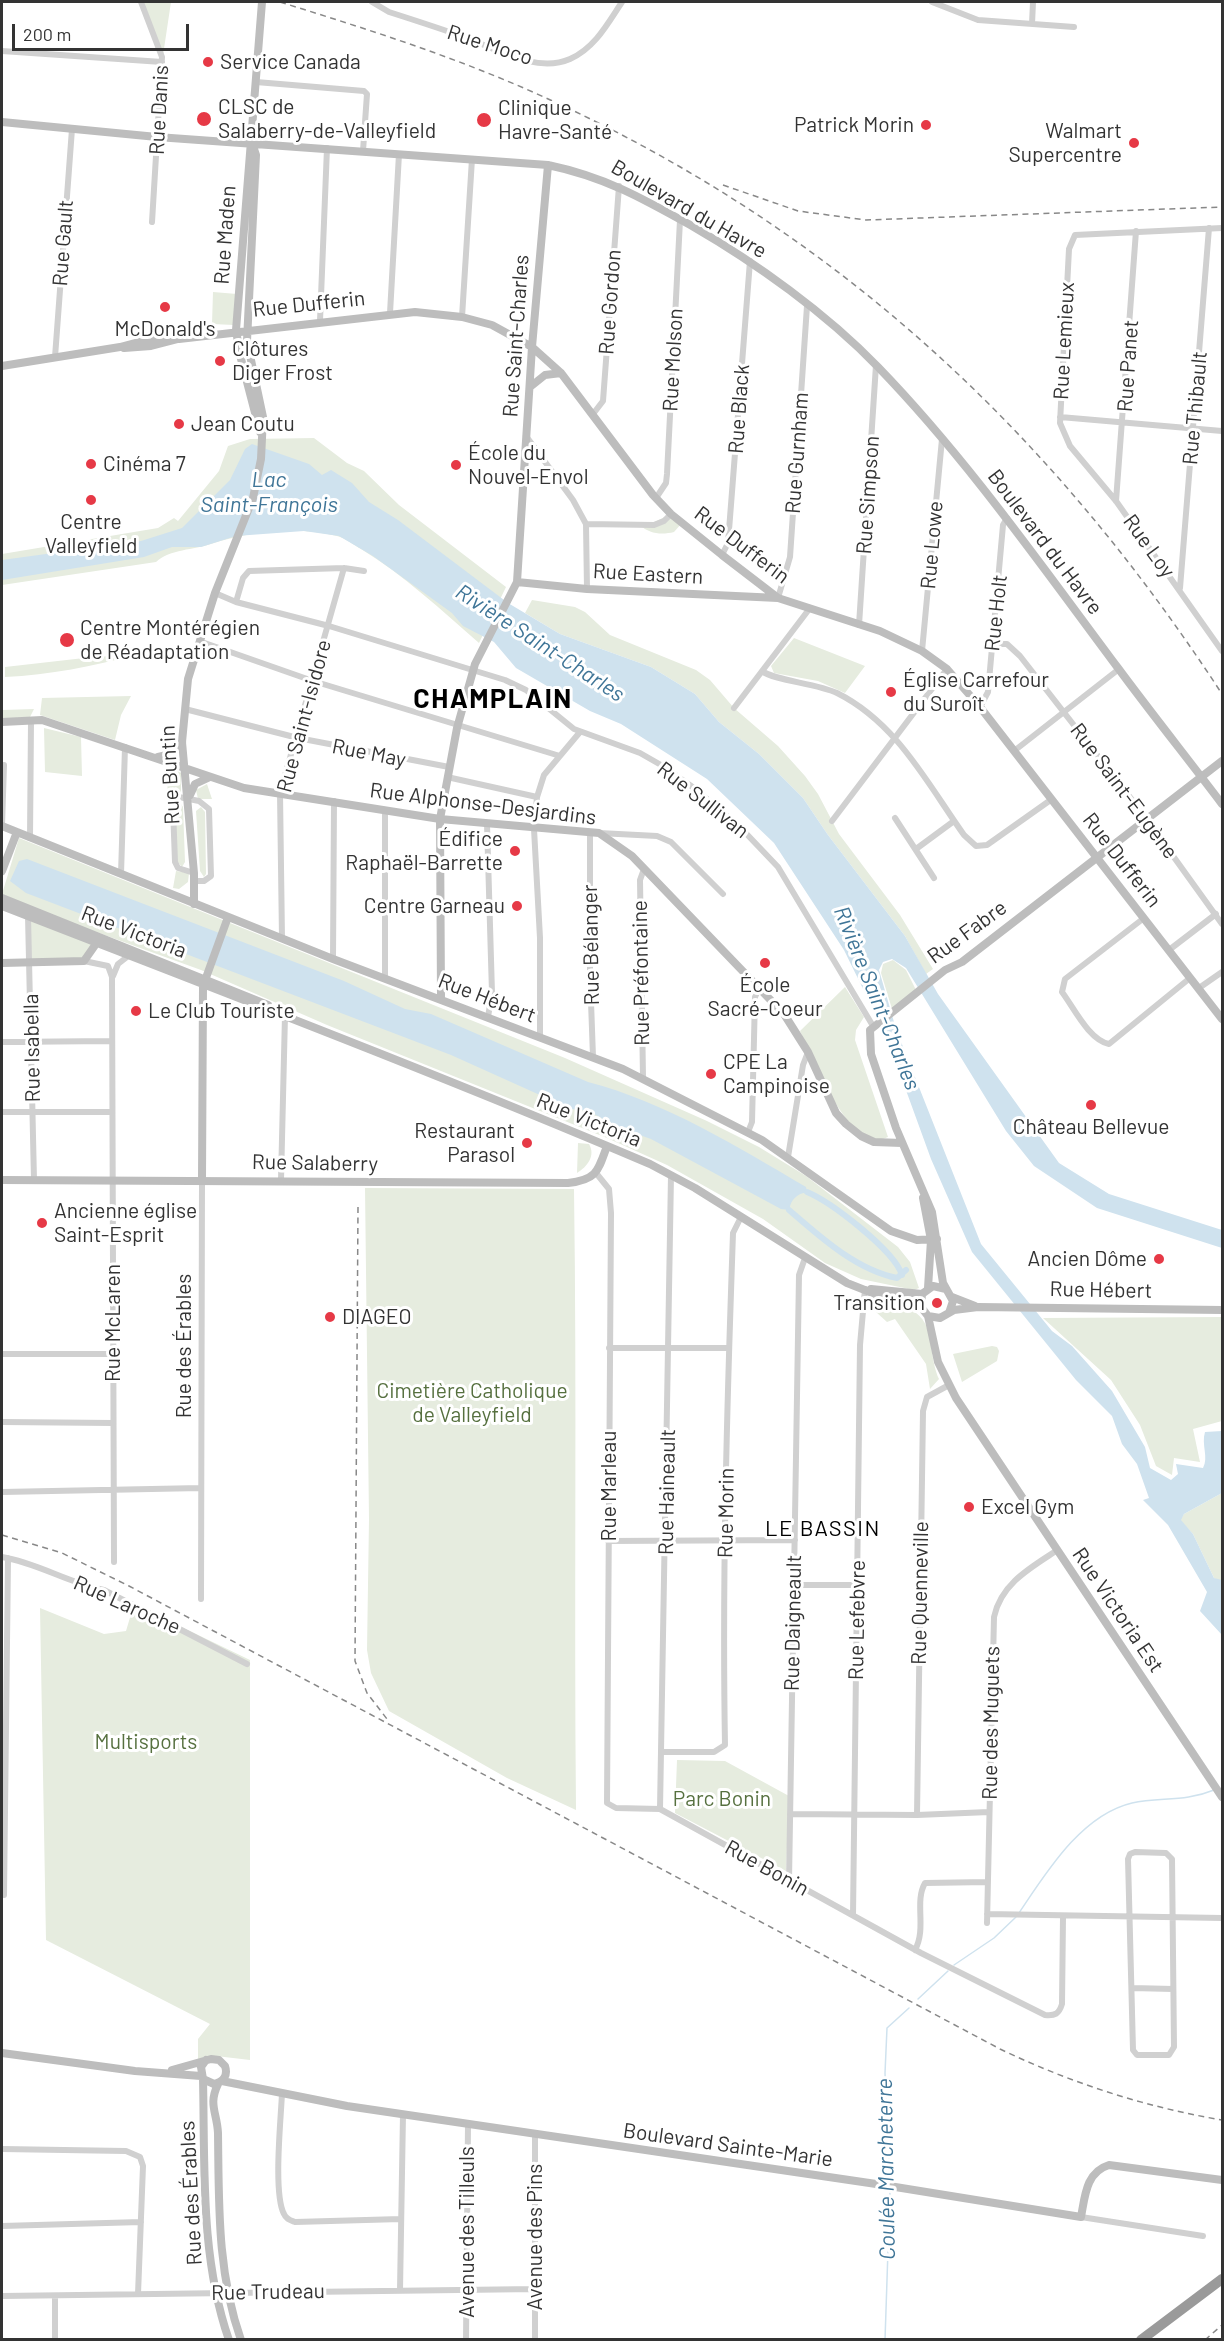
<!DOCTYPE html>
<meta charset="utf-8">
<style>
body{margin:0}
#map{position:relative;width:1224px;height:2341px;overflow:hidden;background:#fff;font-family:Barlow,sans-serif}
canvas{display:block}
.frame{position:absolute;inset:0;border:3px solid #333;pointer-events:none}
.scale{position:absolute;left:12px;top:24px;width:177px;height:27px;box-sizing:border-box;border:3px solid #333;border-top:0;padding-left:8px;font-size:18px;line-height:21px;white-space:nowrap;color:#333;-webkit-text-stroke:4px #fff;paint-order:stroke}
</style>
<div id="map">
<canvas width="1224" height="2341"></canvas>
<div class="frame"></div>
<div class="scale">200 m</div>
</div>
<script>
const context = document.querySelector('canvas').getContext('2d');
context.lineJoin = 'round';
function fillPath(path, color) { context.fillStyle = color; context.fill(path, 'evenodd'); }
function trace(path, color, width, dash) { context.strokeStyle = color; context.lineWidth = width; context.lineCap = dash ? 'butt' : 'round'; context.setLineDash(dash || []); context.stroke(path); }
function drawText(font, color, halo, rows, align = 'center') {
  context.font = font + ' Barlow,sans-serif'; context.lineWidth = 6; context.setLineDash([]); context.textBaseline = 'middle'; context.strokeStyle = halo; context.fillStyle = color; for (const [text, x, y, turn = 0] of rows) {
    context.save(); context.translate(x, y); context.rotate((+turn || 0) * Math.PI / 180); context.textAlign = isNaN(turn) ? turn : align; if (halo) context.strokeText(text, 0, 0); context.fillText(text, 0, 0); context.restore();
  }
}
fillPath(new Path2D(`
 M 144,2 L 171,2 L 162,62 Z
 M 213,292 L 237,294 L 234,325 L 212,324 Z
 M 314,438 L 347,463 L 364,471 L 399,505 L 506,587 L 479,643 C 441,610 404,575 361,549 C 354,545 345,538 337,536 C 298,526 250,531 211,544 C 194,550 170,549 156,562 L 2,585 L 2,554 L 158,528 L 174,518 L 178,521 L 219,471 L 228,446 L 250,439 Z
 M 671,514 L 682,523 L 674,532 C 662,535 649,534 640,525 L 648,525 Z
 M 532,600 L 575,607 L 585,612 L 610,635 L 696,670 L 710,680 L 734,708 L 778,746 L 805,776 L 818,794 L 839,834 L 900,915 L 933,969 L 926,974 L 905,936 L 828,835 L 803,798 L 759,754 L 719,722 L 695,694 L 651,667 L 560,634 L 525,613 Z
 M 794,638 L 865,666 L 845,693 L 818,681 L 774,673 L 771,666 Z
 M 136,655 C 93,666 50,675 5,677 L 5,667 L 93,657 Z
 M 131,696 L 121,715 L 115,740 L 40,715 L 42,698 Z
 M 34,709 L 30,717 L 2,719 L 2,710 Z
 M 44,728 L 81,737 L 82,776 L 45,772 Z
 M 166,765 L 181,773 L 181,792 L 168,795 Z
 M 207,784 L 212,799 L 198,799 L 196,790 Z
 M 179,801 L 183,807 L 185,862 L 182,867 L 176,860 L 176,804 Z
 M 201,807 L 205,812 L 206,874 L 204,877 L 200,871 L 196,811 Z
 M 19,838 L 565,1058 L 707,1121 L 759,1147 L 806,1176 L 898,1247 L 910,1262 L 919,1288 L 914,1290 L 861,1279 L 825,1263 L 763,1219 L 667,1165 L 607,1138 L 327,1025 L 201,970 L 52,916 L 2,894 Z
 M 176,871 L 189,873 L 188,882 L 179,889 L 173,888 Z
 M 28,916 L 97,944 L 84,961 L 30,964 Z
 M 893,960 L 906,970 L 916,990 L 892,1009 L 881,973 L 883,964 Z
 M 845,987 L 864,1017 L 856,1030 L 855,1040 L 888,1137 C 849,1156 813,1057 800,1031 Z
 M 578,1143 L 589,1144 C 596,1156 587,1167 577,1173 Z
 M 365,1188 L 574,1189 C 577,1396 574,1603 576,1810 L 507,1778 L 389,1711 L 371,1673 L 367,1650 L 369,1519 Z
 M 868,1298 C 877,1297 887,1301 896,1304 C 940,1315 925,1346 939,1379 L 930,1389 L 926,1364 L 895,1319 L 887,1322 L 865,1302 Z
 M 1222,1317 L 1222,1421 L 1193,1429 L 1200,1462 L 1174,1458 L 1172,1475 L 1156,1466 L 1140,1425 L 1111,1380 L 1043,1318 Z
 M 992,1346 L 997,1347 L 999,1351 L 997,1361 L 962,1382 L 953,1354 Z
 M 1222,1493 L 1222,1580 L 1220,1581 L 1214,1578 L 1193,1534 L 1180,1520 L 1184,1514 Z
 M 134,1604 L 250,1660 L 250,2060 L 216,2056 L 198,2059 L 198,2039 L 210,2024 L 46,1940 L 40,1608 L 104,1634 L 126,1631 Z
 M 677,1760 L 725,1761 L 789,1796 L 786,1871 L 675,1813 Z`), '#e6ecdf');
fillPath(new Path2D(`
 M 252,444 L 309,464 L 322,475 L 331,470 L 352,483 L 369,502 L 398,520 L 508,603 L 560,634 L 651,667 L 695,694 L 719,722 L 759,754 L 803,798 L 828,835 L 905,936 L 938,994 L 1059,1163 L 1109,1194 L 1222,1230 L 1222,1248 L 1097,1208 L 1034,1166 L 1006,1131 L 906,968 L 892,959 L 883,962 L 879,970 L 896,1029 L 981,1244 L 1052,1331 L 1072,1346 L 1112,1391 L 1145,1447 L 1150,1468 L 1171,1480 L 1178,1474 L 1176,1464 L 1203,1468 C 1209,1457 1201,1445 1205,1432 L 1222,1431 L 1222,1493 L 1184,1514 L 1181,1520 L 1193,1534 L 1214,1578 L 1222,1580 L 1222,1635 L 1200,1611 L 1207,1592 L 1168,1525 L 1143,1500 L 1149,1498 L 1137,1464 L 1122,1444 L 1112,1416 L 1076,1380 L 972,1252 L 931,1159 L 887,1038 L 844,950 L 774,843 L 707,779 L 621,724 L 590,711 L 516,668 L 494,642 L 463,626 L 452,613 L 373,556 L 339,536 L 304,531 L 236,536 L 201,547 L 172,547 L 144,557 L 2,580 L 2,560 L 141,541 L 182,528 L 230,480 L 245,449 Z
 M 27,859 L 344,981 L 405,1009 L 431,1014 L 588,1082 C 665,1102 738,1147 806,1187 L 807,1192 C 797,1194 791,1199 789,1210 L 781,1209 L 651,1139 L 617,1127 L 589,1111 L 571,1109 L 451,1055 L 26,893 L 10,881 L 19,861 Z`), '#cfe2ee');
trace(new Path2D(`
 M 1019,1913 C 1046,1873 1081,1815 1132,1803 C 1161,1797 1185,1802 1214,1790
 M 954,1965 L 994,1938 L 1016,1917
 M 918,1999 L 948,1971
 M 890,2183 L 885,2073 L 887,2028 L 909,2008
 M 885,2340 L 890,2190`), '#cfe2ee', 1.5);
trace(new Path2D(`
 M 807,1192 C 831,1202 894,1250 902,1275
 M 789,1210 C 819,1236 856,1270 897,1278 L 906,1270`), '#cfe2ee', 6);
trace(new Path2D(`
 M 141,2 L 162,57 L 152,222
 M 372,2 L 389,12 C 414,20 439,28 464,37 C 495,48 536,74 570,59 C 595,48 608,23 622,2
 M 932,2 L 978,20 L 1074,27
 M 1032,24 L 1033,2
 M 2,51 L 162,62
 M 256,82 L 364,91 L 367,94 L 363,151
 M 1222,228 L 1075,235 L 1069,249 L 1060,423 L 1070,446 L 1116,501 L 1222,651
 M 390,313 L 399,154
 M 462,317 L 472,159
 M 320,321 L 327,148
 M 55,357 L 72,129
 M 593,414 L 603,401 L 619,186
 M 1060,417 L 1222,431
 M 526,436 L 573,500 L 586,524 L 587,589
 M 656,498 L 666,483 L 667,474 L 680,220
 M 1116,501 L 1136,231
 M 586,524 L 654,525 L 664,521 L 671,514
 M 722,555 L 728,543 L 750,261
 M 1180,588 L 1209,228
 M 215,593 L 236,602 L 329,626 L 505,680 L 526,690 L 574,729 L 640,753 L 661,765 L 694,788 L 739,826 L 778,867 L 873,1026
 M 778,598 L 790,557 L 807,306
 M 236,602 L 243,578 L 249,571 L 344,568 L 364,571
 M 859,625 L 876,365
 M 199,641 L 313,681 L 560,756
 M 994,644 L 1007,644 L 1020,656 L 1140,810 L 1222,924
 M 922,651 L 942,439
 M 762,671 C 775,681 816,683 837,693 C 897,723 927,783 964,835 L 976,846 L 987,845 L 1052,799
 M 980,707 L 988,692 L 1003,525 L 1007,518
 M 734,708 L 810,608
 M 185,709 L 298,738 L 449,767
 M 1014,751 L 1119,669
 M 447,777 L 537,797
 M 385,811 L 385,979
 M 895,818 L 934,878
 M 832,821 L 947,669
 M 487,824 L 492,993 L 488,1017
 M 2,826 L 4,765
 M 590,833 L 590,974 L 593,1057
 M 599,833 L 657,836 L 671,842 L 723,894
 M 30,838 L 31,721
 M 916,849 L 954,821
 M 121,874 L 125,747
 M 194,881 L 204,881 L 211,876 L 209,809 L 199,801 L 179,797 L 173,808 L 175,862 L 178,868 L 194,873
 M 28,916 L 34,1180
 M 1144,918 L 1065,979 L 1062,992 C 1074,1008 1089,1040 1109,1044 L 1190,978
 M 282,939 L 280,793 L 344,568
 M 1169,950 L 1216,914
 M 333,959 L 334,801
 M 84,961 L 108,966 L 112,977 L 114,1562
 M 113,976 L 118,964 L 127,957
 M 1199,988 L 1222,972
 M 540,1037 L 540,938 L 534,829 L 537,797 L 544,775 L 580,732
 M 2,1042 L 112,1041
 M 643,1078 L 640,880 L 644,869
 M 2,1112 L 112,1112
 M 748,1132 L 752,1122 L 755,997 L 759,988
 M 788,1157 L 803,1065 L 808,1052
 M 596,1173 L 609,1189 L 611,1213 L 607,1803 L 616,1808 L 660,1809 L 921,1953 L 1045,2015 C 1055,2016 1059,2014 1062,2004 L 1063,1917
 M 281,1180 L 285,1015
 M 609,1348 L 729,1348
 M 2,1354 L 112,1354
 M 2,1422 L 113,1423
 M 2,1492 L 201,1488
 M 608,1541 L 795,1540
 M 2,1557 C 38,1563 68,1583 104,1590 L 247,1664
 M 794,1585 L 857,1585
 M 201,1599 L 202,1179
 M 661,1752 L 714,1752 L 725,1745 C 722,1574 727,1404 733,1233 L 741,1217
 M 660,1809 L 671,1175
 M 790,1814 L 917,1815 L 989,1812
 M 917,1815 L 923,1411 L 927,1397 L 949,1385
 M 1135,1852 L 1166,1853 L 1172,1859 L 1174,2047 L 1169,2055 L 1137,2055 L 1133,2050 L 1128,1859 L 1130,1854 Z
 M 789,1881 L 799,1275 L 805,1258
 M 4,1895 L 8,1558
 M 987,1914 L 1222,1918
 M 853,1915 L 860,1345 L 865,1289
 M 987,1923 L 994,1617 C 1001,1584 1030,1568 1056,1551
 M 915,1950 C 927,1928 914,1902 925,1883 L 988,1882
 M 1132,1988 L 1173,1989
 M 282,2093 C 281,2119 273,2193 284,2214 C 286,2219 290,2220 295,2222 L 401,2219
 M 535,2135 L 535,2340
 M 2,2149 L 126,2151 L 140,2157 L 143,2166 L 138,2294
 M 1081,2217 L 1203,2236
 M 2,2226 L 141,2222
 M 400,2290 L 403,2114
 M 2,2296 L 535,2289
 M 55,2340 L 55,2296
 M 466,2340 L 468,2124`), '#d0d0d0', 6);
trace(new Path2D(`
 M 2,122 L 157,137 L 548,165 C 605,177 642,198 692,226 C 756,263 826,313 878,367 C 967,459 1041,565 1118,668 C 1152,714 1188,759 1222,804
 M 124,348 L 151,346 L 178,339
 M 2,366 L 120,347 L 150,339 L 179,339 L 415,312 L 462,317 L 492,325 L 532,347 L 561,373 L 653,495 L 671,514 L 722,555 L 778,598 L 880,631 L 922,651 L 947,669 L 980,707 L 1222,1019
 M 530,387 L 545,375 L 561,373
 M 260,432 L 240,355 L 236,330 L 262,2
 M 517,582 L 587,589 L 778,598
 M 2,722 L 42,720 L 244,788 L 440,819 L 599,833 L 632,856 L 784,1014 L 808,1052 L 836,1113 L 846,1124 L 861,1136 L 874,1142 L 902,1143
 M 158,757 L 167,755 L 182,742
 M 190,795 L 195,784 L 210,777
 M 2,826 L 333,959 L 623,1069 L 762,1140 L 891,1231 L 917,1240 L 937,1239
 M 2,871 L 17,832
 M 2,898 L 268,1005
 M 194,904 L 194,873 L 182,742 L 188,679 L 215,593 L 253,498 L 261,459 L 263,417 L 247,341 L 256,155 L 252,143
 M 2,906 C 218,990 436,1073 650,1164 L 695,1188 L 847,1283 L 885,1298 L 921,1307
 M 2,963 L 84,961 L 98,941
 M 441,999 L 440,819 L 457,728 L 475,664 L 517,582 L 532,347 L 548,165
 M 202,1179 L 203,986 L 228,917
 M 2,1180 L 568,1183 C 597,1180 598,1171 607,1146
 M 923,1198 L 931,1240 L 928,1288
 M 871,1289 L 922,1294
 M 946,1289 L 933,1286 L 922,1294 L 921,1307 L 928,1316 L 940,1318 L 954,1310 L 978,1307 L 1222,1310
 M 952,1297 L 975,1306
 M 949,1313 L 953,1301 L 943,1283 L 932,1212 L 896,1128 L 871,1054 L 870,1030 L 945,970 L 962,962 L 1222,761
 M 928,1316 L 938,1362 L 956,1398 L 1222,1797
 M 2,2053 L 135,2071 L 201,2076
 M 172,2070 L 211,2059 L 219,2060 L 225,2066 C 228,2075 224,2082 214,2084 L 203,2079 L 201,2067 L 206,2060
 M 203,2079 C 205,2166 200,2257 229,2340
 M 222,2081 L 347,2106 L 883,2185 L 1081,2217 C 1085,2196 1086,2172 1109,2165 L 1222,2180
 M 218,2084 C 208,2105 217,2112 218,2133 C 219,2204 217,2272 241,2340`), '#bdbdbd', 8);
trace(new Path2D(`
 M 1141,2340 L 1222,2279`), '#9a9a9a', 10);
trace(new Path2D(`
 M 280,2 C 367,29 452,56 535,93 C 829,224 1048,427 1222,694
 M 723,185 L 798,211 L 866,220 L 1222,207
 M 358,1207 L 355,1661 L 367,1693 L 387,1719
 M 2,1535 L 62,1553 L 129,1586 L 1000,2049 C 1071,2083 1145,2107 1222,2120
 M 1205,2340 L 1222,2325`), '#888', 1.5, [6, 4.5]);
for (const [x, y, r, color] of [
 [208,62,6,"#e63946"],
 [204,119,8,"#e63946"],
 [484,120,8,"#e63946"],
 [926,125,6,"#e63946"],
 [1134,143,6,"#e63946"],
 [165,307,6,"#e63946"],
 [220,361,6,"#e63946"],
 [179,424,6,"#e63946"],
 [91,464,6,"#e63946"],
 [456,465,6,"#e63946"],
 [91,500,6,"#e63946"],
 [67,640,8,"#e63946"],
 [891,692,6,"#e63946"],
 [515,851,6,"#e63946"],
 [517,906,6,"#e63946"],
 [765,963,6,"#e63946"],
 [136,1011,6,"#e63946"],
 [711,1074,6,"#e63946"],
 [1091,1105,6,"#e63946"],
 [527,1143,6,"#e63946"],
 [42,1223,6,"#e63946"],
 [1159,1259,6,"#e63946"],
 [937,1303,6,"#e63946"],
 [330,1317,6,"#e63946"],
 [969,1507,6,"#e63946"]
]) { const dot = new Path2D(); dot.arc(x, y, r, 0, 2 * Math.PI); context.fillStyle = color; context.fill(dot); trace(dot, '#fff', 2); }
drawText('21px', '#333', '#fff', [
 ["Rue Moco",490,45,18],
 ["Rue Danis",159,110,-87],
 ["Boulevard du Havre",689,209,30],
 ["Rue Maden",225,235,-86],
 ["Rue Gault",63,243,-86],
 ["Rue Gordon",610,302,-86],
 ["Rue Dufferin",309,304,-6],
 ["Rue Saint-Charles",516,336,-86],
 ["Rue Lemieux",1064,341,-87],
 ["Rue Molson",673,360,-87],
 ["Rue Panet",1128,366,-86],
 ["Rue Thibault",1195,408,-85],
 ["Rue Black",739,409,-86],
 ["Rue Gurnham",797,453,-86],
 ["Rue Simpson",868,495,-86],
 ["Boulevard du Havre",1045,542,53],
 ["Rue Dufferin",742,545,37],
 ["Rue Lowe",932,545,-85],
 ["Rue Loy",1149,546,54],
 ["Rue Eastern",648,574,3],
 ["Rue Holt",996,613,-84],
 ["Rue Saint-Isidore",304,716,-75],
 ["Rue May",369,753,11],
 ["Rue Buntin",170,775,-93],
 ["Rue Saint-Eugène",1124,791,53],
 ["Rue Sullivan",703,800,38],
 ["Rue Alphonse-Desjardins",483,804,7],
 ["Rue Dufferin",1122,860,52],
 ["Rue Victoria",134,932,21],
 ["Rue Fabre",967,932,-36],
 ["Rue Bélanger",591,945,-91],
 ["Rue Préfontaine",641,973,-91],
 ["Rue Hébert",487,998,21],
 ["Rue Isabella",32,1048,-91],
 ["Rue Victoria",589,1120,22],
 ["Rue Salaberry",315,1163,1],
 ["Rue Hébert",1101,1290,1],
 ["Rue McLaren",113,1323,-90],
 ["Rue des Érables",184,1346,-90],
 ["Rue Marleau",609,1486,-90],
 ["Rue Haineault",667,1492,-89],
 ["Rue Morin",726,1513,-89],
 ["Rue Quenneville",920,1593,-89],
 ["Rue Laroche",127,1605,24],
 ["Rue Victoria Est",1118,1610,56],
 ["Rue Lefebvre",857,1620,-89],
 ["Rue Daigneault",793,1623,-89],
 ["Rue des Muguets",991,1723,-89],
 ["Rue Bonin",767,1868,29],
 ["Boulevard Sainte-Marie",728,2145,8],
 ["Rue des Érables",191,2193,-93],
 ["Avenue des Tilleuls",467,2232,-90],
 ["Avenue des Pins",535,2237,-90],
 ["Rue Trudeau",268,2292,-1]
]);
drawText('21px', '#333', '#fff', [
 ["Service Canada",220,62],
 ["CLSC de",218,107],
 ["Salaberry-de-Valleyfield",218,131],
 ["Clinique",498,108],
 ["Havre-Santé",498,132],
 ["Patrick Morin",914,125,"right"],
 ["Walmart",1122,131,"right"],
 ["Supercentre",1122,155,"right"],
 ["McDonald's",165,329,"center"],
 ["Clôtures",232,349],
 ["Diger Frost",232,373],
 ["Jean Coutu",191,424],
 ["École du",468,453],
 ["Nouvel-Envol",468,477],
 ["Cinéma 7",103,464],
 ["Centre",91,522,"center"],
 ["Valleyfield",91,546,"center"],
 ["Centre Montérégien",80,628],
 ["de Réadaptation",80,652],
 ["Église Carrefour",903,680],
 ["du Suroît",903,704],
 ["Édifice",503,839,"right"],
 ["Raphaël-Barrette",503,863,"right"],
 ["Centre Garneau",505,906,"right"],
 ["École",765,985,"center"],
 ["Sacré-Coeur",765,1009,"center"],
 ["Le Club Touriste",148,1011],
 ["CPE La",723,1062],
 ["Campinoise",723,1086],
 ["Château Bellevue",1091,1127,"center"],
 ["Restaurant",515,1131,"right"],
 ["Parasol",515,1155,"right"],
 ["Ancienne église",54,1211],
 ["Saint-Esprit",54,1235],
 ["Ancien Dôme",1147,1259,"right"],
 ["Transition",925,1303,"right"],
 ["DIAGEO",342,1317],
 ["Excel Gym",981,1507]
], 'left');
drawText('21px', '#56703f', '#fff', [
 ["Cimetière Catholique",472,1391],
 ["de Valleyfield",472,1415],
 ["Multisports",146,1742],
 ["Parc Bonin",722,1799]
]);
drawText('italic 22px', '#3f7597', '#fff', [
 ["Lac",269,480],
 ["Saint-François",269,505],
 ["Rivière Saint-Charles",540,643,33],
 ["Rivière Saint-Charles",877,998,68],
 ["Coulée Marcheterre",886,2169,-91]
]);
context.letterSpacing = '1.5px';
drawText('22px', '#000', '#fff', [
 ["LE BASSIN",823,1529]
]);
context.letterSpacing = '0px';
context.letterSpacing = '1.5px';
drawText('bold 27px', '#000', '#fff', [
 ["CHAMPLAIN",493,699]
]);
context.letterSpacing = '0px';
</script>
